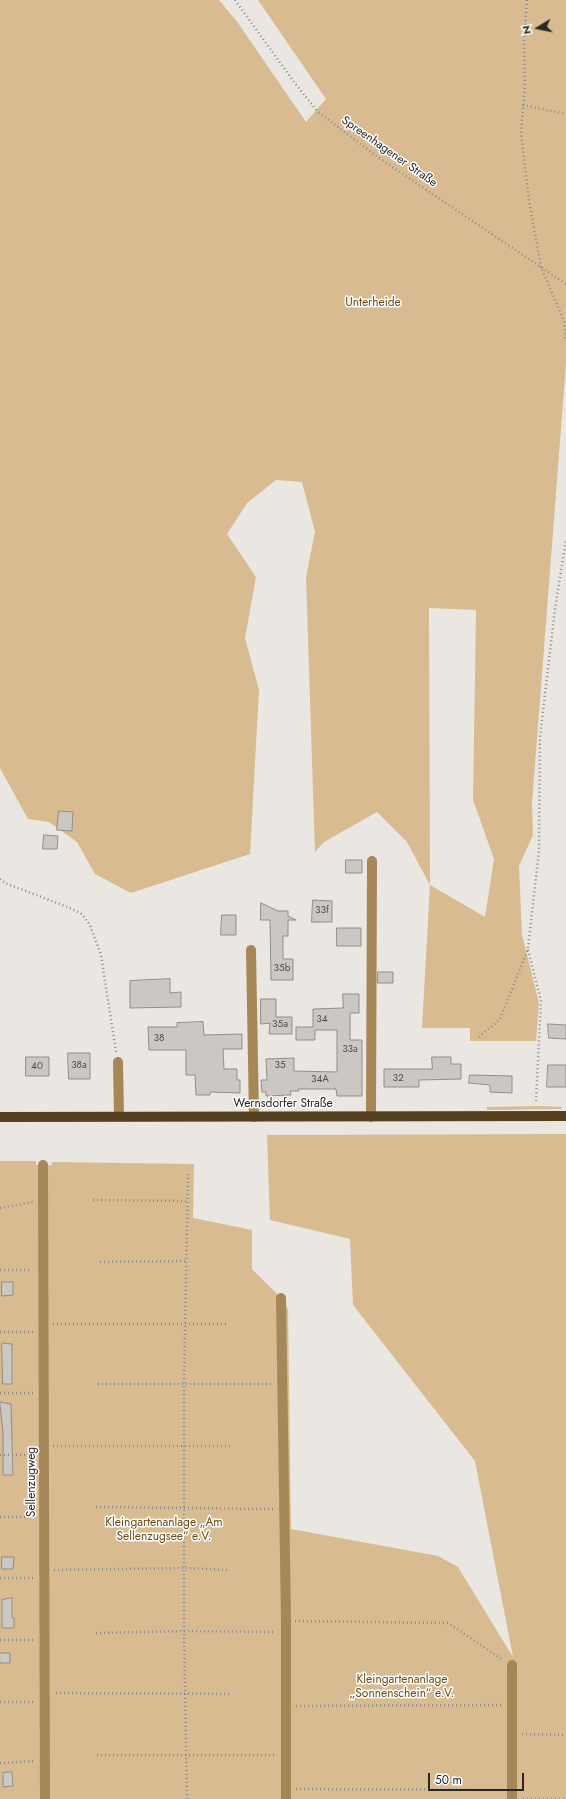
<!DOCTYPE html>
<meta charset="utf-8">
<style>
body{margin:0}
#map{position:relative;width:566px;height:1799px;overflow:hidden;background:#eae6e1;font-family:Jost,sans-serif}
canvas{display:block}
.north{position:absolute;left:518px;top:8px;width:40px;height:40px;-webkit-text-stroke:3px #fff;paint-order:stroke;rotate:260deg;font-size:11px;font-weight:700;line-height:16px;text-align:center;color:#292725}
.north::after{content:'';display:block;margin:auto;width:14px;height:18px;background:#292725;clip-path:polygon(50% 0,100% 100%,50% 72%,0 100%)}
.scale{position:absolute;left:428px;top:1773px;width:96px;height:18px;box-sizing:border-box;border:2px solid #292725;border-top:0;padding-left:5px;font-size:12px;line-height:14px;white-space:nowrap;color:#292725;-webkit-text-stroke:3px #fff;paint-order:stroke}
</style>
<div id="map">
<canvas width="566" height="1799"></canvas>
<div class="north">N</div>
<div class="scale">50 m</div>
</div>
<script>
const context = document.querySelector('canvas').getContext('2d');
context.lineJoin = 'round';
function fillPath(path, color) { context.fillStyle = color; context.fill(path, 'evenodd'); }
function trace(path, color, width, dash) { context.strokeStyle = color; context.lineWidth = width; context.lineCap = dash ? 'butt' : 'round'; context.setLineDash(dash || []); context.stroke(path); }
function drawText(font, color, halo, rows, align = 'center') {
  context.font = font + ' Jost,sans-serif'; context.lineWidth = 3; context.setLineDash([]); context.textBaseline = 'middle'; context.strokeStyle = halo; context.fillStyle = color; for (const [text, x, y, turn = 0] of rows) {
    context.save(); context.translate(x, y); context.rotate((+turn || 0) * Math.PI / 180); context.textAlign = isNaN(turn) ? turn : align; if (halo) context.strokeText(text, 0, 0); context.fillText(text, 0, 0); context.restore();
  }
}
fillPath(new Path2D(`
 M 0,0 L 219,0 L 238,23 L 306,122 L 326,99 L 258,0 L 566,0 L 566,364 L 532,803 L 533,835 L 519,866 L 522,935 L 539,1003 L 536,1041 L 470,1041 L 470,1028 L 422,1028 L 430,885 L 407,842 L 377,812 L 324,842 L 315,852 L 306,577 L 315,532 L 302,482 L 276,480 L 247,503 L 227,534 L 256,577 L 245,638 L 259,690 L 250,854 L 131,893 L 95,874 L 77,842 L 49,822 L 28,819 L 0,768 ZM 429,608 L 476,610 L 473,800 L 494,859 L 485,917 L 430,885 Z
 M 540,1106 L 562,1107 L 561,1109 L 487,1110 L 487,1107 Z
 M 566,1134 L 566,1799 L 0,1799 L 0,1161 L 36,1161 L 36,1165 L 52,1165 L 52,1162 L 194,1164 L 193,1218 L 252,1230 L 252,1269 L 281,1298 L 288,1309 L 291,1529 L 438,1556 L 458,1567 L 513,1657 L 475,1461 L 353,1305 L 350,1239 L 270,1220 L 267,1135 Z`), '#d8bb90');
const building = new Path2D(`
 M 59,811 L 73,812 L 72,831 L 57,830 Z
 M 44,835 L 58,836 L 57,849 L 43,849 Z
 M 346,860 L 362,860 L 362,873 L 346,873 Z
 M 313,900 L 332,901 L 332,922 L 312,922 Z
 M 261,903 L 278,911 L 288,911 L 288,916 L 296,920 L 288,920 L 288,936 L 283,936 L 283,959 L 293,959 L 293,980 L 271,980 L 270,920 L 261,920 Z
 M 222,915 L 236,915 L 236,935 L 221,935 Z
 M 337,928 L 361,928 L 361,946 L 337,946 Z
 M 378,972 L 393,972 L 393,983 L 378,983 Z
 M 170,979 L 170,993 L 181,992 L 181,1007 L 130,1008 L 130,981 Z
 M 343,994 L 359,994 L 359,1013 L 350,1013 L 350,1040 L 362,1040 L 362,1096 L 337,1096 L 336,1089 L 298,1089 L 299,1091 L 290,1091 L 291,1095 L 266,1096 L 266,1092 L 262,1092 L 261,1080 L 267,1080 L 266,1059 L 294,1058 L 294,1071 L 337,1072 L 337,1030 L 315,1030 L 315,1040 L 296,1040 L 296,1027 L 313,1027 L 313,1009 L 343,1008 Z
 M 261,999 L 276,999 L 276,1017 L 292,1017 L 292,1034 L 269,1034 L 270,1023 L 261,1024 Z
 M 203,1022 L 204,1035 L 242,1034 L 242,1049 L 223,1049 L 224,1069 L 237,1069 L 237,1080 L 240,1080 L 240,1093 L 210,1092 L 210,1095 L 196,1095 L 195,1075 L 186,1075 L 186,1050 L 149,1050 L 148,1027 L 177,1027 L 177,1023 Z
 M 548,1024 L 566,1025 L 566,1039 L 549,1038 Z
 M 68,1053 L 90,1053 L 90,1079 L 69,1079 Z
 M 26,1057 L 49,1057 L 49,1076 L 26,1076 Z
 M 432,1057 L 451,1057 L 451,1064 L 461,1064 L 461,1079 L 419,1080 L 419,1087 L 384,1087 L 384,1069 L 432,1069 Z
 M 548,1065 L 566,1065 L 566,1087 L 547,1087 Z
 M 470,1075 L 512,1076 L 512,1093 L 490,1092 L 490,1085 L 469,1083 Z
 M 2,1282 L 13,1282 L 13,1295 L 2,1296 Z
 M 2,1343 L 12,1344 L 12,1384 L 3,1384 Z
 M 0,1402 L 11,1404 L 13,1475 L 3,1475 L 3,1432 Z
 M 2,1557 L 14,1557 L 13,1569 L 2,1569 Z
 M 12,1598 L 12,1618 L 14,1618 L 14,1628 L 2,1628 L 2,1600 Z
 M 0,1653 L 10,1653 L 10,1663 L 0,1663 Z
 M 12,1772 L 13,1786 L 3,1787 L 3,1773 Z`);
fillPath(building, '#cbc7c2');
trace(building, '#918e89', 1);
trace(new Path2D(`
 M 235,0 L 294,82 L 318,112 L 379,158 L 566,284
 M 527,0 L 524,39 L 525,85 L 521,133 L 529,201 L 541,267 L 564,321 L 566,340
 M 523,105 L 566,114
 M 0,879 L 5,883 L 70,908 L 82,914 L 90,925 L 101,955 L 116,1052
 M 528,950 L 541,1001 L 536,1101
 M 479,1037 L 500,1019 L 528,949 L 539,850 L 540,737 L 555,609 L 566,539
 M 93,1200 L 187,1201
 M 0,1208 L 33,1202
 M 100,1262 L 186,1261
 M 0,1270 L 32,1270
 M 53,1324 L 229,1324
 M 0,1332 L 34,1332
 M 98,1384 L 272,1384
 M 0,1393 L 33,1393
 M 53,1446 L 230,1446
 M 0,1455 L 34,1455
 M 96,1507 L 273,1509
 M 0,1517 L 35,1517
 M 54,1570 L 185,1568 L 230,1570
 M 0,1578 L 35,1578
 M 295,1621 L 448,1623 L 503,1660
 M 96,1633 L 184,1631 L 276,1632
 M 0,1640 L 34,1640
 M 56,1693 L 232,1694
 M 0,1702 L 35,1702
 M 296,1706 L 501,1705
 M 522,1734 L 566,1735
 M 97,1755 L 276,1755
 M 0,1763 L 35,1761
 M 296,1789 L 501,1790
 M 187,1799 L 184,1631 L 184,1383 L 188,1173
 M 523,1799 L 566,1799`), '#8e8b87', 2.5, [1, 3]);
trace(new Path2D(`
 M 251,950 L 254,1117
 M 118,1062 L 119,1116
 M 371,1117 L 372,861
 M 43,1165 L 45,1799
 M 281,1298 L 286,1621 L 286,1799
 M 512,1799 L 512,1665`), '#a58758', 10);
trace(new Path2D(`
 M 0,1117 L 566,1116`), '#55401f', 10);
drawText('10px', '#524f4c', null, [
 ["33f",322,911],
 ["35b",282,969],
 ["34",322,1020],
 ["35a",280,1025],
 ["38",159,1039],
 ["33a",350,1050],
 ["38a",79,1066],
 ["35",280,1066],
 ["40",37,1067],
 ["32",398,1079],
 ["34A",320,1080]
]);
drawText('12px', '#292725', '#fff', [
 ["Spreenhagener Straße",389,152,35],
 ["Wernsdorfer Straße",283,1104],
 ["Sellenzugweg",32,1482,-90]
]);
drawText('12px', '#694b13', '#fff', [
 ["Unterheide",373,303],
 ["Kleingartenanlage „Am",164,1523],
 ["Sellenzugsee“ e.V.",164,1537],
 ["Kleingartenanlage",402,1680],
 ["„Sonnenschein“ e.V.",402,1694]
]);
</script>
